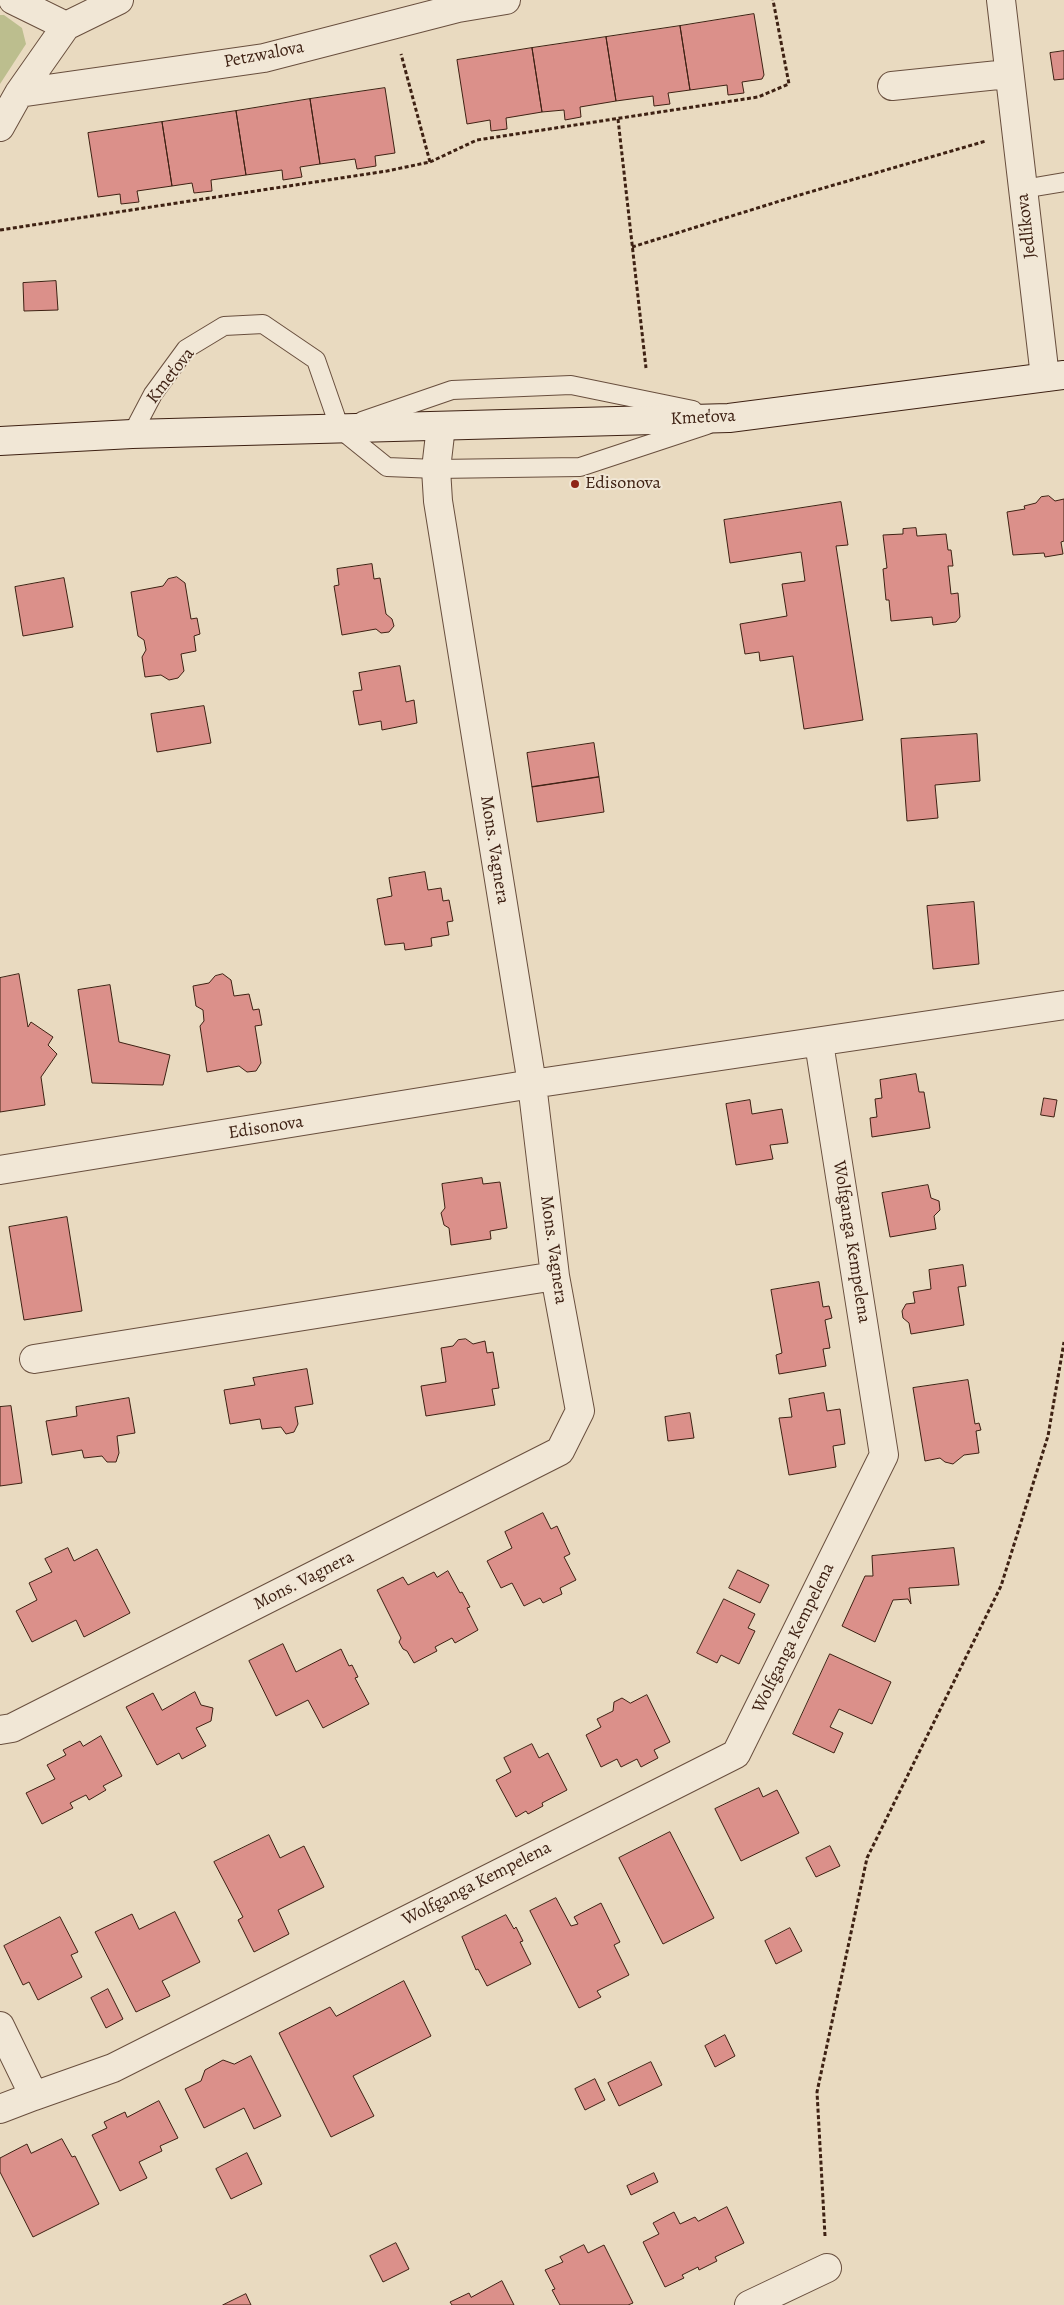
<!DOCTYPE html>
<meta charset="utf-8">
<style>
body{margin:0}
canvas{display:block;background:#e9dac0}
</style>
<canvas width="1064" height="2305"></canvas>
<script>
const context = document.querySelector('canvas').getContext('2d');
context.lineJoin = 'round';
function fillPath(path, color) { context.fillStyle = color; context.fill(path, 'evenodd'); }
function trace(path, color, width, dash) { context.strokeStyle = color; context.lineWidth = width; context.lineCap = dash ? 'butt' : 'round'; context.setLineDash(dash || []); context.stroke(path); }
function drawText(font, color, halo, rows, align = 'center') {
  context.font = font + ' Alegreya,serif'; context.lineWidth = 4; context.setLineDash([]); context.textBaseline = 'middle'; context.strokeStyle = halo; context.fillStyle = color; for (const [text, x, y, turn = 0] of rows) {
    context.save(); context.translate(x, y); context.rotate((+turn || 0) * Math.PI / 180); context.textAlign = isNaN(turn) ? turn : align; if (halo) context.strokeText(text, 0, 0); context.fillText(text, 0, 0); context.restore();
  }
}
fillPath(new Path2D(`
 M 0,15 L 4,15 L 22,28 L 26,44 L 0,84 Z`), '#bcbe8e');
const building = new Path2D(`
 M 754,14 L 764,75 L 762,79 L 742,82 L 744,93 L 728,95 L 727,85 L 690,90 L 680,26 Z
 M 680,26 L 690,90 L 668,93 L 670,104 L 654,106 L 653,96 L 616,101 L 606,37 Z
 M 606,37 L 616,101 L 580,107 L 581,117 L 565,120 L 564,110 L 542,112 L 532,48 Z
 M 532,48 L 542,112 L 506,118 L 507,129 L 491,131 L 490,120 L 467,124 L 457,60 Z
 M 1064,51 L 1064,79 L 1054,80 L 1050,53 Z
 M 385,88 L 395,153 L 375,156 L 376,166 L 357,169 L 355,159 L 320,164 L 310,99 Z
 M 310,99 L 320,164 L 300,167 L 302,177 L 283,180 L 282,170 L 246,175 L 236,111 Z
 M 236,111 L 246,175 L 211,180 L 212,191 L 194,193 L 192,183 L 172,186 L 162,122 Z
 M 162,122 L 172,186 L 137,191 L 139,202 L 121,204 L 120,194 L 98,197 L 88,133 Z
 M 56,281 L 58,310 L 24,311 L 23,283 Z
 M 1049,496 L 1055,501 L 1064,499 L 1064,541 L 1061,542 L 1063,554 L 1045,557 L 1044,553 L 1013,555 L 1007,512 L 1025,509 L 1024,506 L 1036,503 L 1041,497 Z
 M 841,502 L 848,545 L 836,546 L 863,720 L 804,729 L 793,656 L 760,661 L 759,652 L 745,654 L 740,624 L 787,616 L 782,584 L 805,581 L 801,552 L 730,563 L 724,520 Z
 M 916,528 L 917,536 L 946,534 L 948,550 L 951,550 L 953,566 L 948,566 L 951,594 L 958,593 L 960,617 L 956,622 L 933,625 L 932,617 L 891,621 L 889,600 L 886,600 L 883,569 L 887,568 L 883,535 L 903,534 L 903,529 Z
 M 372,564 L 374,579 L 380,578 L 386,614 L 392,619 L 394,626 L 389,632 L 381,633 L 376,629 L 342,635 L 334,586 L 339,585 L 337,569 Z
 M 177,577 L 185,583 L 191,619 L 197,618 L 200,634 L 194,636 L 196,651 L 181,654 L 184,671 L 178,678 L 169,680 L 161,675 L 145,677 L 142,657 L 146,650 L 144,640 L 138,636 L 131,592 L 163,586 L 168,579 Z
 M 64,578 L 73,627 L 23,636 L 15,587 Z
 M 400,666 L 406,702 L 414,700 L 417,723 L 382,730 L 381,721 L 359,725 L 353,691 L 362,690 L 359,673 Z
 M 204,706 L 211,743 L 157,752 L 151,714 Z
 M 977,734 L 980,781 L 935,785 L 938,818 L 907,821 L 901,739 Z
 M 594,743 L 599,777 L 532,787 L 527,753 Z
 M 599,777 L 604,812 L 537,822 L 532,787 Z
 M 425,872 L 428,890 L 441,888 L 443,901 L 449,900 L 453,921 L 447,922 L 449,935 L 431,938 L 432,946 L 405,950 L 404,943 L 385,945 L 377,899 L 392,896 L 389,878 Z
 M 974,902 L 979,964 L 933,969 L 927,906 Z
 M 19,974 L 28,1027 L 31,1022 L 53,1037 L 48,1045 L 57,1054 L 41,1077 L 45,1105 L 0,1112 L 0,978 Z
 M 223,974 L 231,980 L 234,996 L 249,994 L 253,1010 L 259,1009 L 262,1025 L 255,1026 L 261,1063 L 256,1071 L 247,1072 L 239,1066 L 207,1072 L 200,1026 L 204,1021 L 203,1010 L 196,1006 L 193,986 L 209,983 L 215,976 Z
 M 110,985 L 119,1042 L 170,1055 L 163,1085 L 92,1083 L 78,990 Z
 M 916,1074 L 919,1092 L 924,1092 L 930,1128 L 872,1137 L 870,1118 L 877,1117 L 875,1099 L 882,1098 L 880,1080 Z
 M 1044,1098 L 1057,1100 L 1054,1117 L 1041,1115 Z
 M 750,1100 L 752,1114 L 782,1109 L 788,1143 L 770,1145 L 773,1159 L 736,1165 L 726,1104 Z
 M 482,1178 L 483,1184 L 500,1182 L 507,1228 L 490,1231 L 491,1239 L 451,1245 L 449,1228 L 444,1225 L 441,1213 L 445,1208 L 442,1184 Z
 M 928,1185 L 931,1198 L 939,1201 L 940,1210 L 934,1216 L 936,1229 L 890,1237 L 882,1193 Z
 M 67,1217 L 82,1311 L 24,1320 L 9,1227 Z
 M 963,1265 L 966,1286 L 958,1287 L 964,1325 L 911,1334 L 909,1323 L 903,1318 L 902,1311 L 906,1304 L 915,1303 L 913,1292 L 931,1289 L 929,1270 Z
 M 819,1282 L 823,1307 L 829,1306 L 832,1318 L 825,1320 L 830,1348 L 823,1349 L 826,1366 L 779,1374 L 776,1355 L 782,1353 L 771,1290 Z
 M 466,1339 L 473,1344 L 485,1341 L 487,1353 L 493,1352 L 499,1388 L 492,1389 L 495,1405 L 426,1416 L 421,1386 L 446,1382 L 441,1348 L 453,1346 L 458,1340 Z
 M 307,1369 L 313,1404 L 295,1407 L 298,1424 L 294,1432 L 286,1434 L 281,1427 L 262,1429 L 260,1419 L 230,1424 L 224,1390 L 255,1385 L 253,1378 Z
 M 968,1380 L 975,1424 L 979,1423 L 981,1430 L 976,1431 L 979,1453 L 964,1455 L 953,1464 L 945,1462 L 940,1458 L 925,1461 L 913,1388 Z
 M 824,1393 L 827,1411 L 840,1409 L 845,1444 L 833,1446 L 836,1467 L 789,1475 L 779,1418 L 792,1417 L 789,1399 Z
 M 129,1398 L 135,1433 L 117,1436 L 119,1453 L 116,1462 L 107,1462 L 102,1456 L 84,1458 L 82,1450 L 52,1455 L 46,1421 L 77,1416 L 76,1407 Z
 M 11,1406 L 22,1483 L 0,1486 L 0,1407 Z
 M 690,1413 L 694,1438 L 668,1441 L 665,1417 Z
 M 543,1513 L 551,1529 L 557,1526 L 570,1554 L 564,1557 L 576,1580 L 560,1588 L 562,1594 L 543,1603 L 540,1598 L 524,1606 L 512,1583 L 501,1588 L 487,1561 L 512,1548 L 505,1532 Z
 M 68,1548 L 74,1561 L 97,1549 L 130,1613 L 84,1637 L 76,1620 L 32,1642 L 16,1611 L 37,1600 L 29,1583 L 52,1572 L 45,1559 Z
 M 954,1548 L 959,1585 L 909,1588 L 911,1604 L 908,1599 L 893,1600 L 875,1642 L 842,1626 L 865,1576 L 873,1576 L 872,1556 Z
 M 738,1570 L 769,1585 L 760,1603 L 729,1588 Z
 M 448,1571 L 460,1593 L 462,1592 L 470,1607 L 467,1608 L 478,1630 L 455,1643 L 452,1638 L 435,1647 L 437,1651 L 414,1663 L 407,1651 L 403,1649 L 399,1642 L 401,1638 L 377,1590 L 403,1577 L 408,1585 L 434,1572 L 437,1577 Z
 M 724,1599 L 755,1614 L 748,1628 L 755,1631 L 739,1664 L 721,1655 L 717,1663 L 697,1653 Z
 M 283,1644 L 296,1672 L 341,1649 L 349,1666 L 352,1665 L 358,1677 L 355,1678 L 369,1704 L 323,1728 L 308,1700 L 276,1716 L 249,1661 Z
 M 830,1654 L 891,1682 L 872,1724 L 839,1709 L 830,1727 L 843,1733 L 834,1753 L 793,1734 Z
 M 195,1692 L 201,1705 L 213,1708 L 211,1721 L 196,1728 L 206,1746 L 182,1759 L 179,1753 L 157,1765 L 126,1707 L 153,1693 L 162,1710 Z
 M 647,1695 L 670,1742 L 654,1750 L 658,1758 L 641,1767 L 637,1759 L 621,1767 L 617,1759 L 601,1767 L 586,1735 L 601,1727 L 597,1719 L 613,1711 L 614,1702 L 622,1698 L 630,1703 Z
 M 101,1736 L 122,1776 L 103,1786 L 106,1790 L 89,1800 L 86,1795 L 70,1803 L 73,1808 L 42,1824 L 26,1793 L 55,1779 L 47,1765 L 66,1755 L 63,1750 L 80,1741 L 83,1746 Z
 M 532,1744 L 539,1758 L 548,1753 L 567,1790 L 542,1803 L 543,1806 L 528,1814 L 526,1811 L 516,1817 L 496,1780 L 511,1772 L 504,1758 Z
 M 759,1788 L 763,1797 L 777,1790 L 799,1833 L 741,1861 L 715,1809 Z
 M 670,1832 L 714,1918 L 663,1944 L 619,1858 Z
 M 269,1835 L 280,1858 L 304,1846 L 324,1887 L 278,1910 L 289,1934 L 254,1952 L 238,1920 L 243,1917 L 214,1862 Z
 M 830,1846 L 840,1866 L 816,1877 L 806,1858 Z
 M 556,1898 L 571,1926 L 578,1924 L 574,1917 L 601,1903 L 620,1942 L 614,1945 L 629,1975 L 597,1991 L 601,1997 L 579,2008 L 530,1911 Z
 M 175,1912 L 200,1962 L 162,1981 L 170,1996 L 136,2012 L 95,1932 L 132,1914 L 139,1929 Z
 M 506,1915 L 514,1929 L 516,1927 L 523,1941 L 520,1942 L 531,1964 L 487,1986 L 478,1969 L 476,1970 L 462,1937 Z
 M 60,1917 L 78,1952 L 71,1955 L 82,1977 L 38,2000 L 29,1982 L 23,1985 L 4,1946 Z
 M 790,1928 L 802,1951 L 776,1964 L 765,1941 Z
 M 404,1981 L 431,2036 L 353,2076 L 374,2116 L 331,2137 L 279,2033 L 330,2007 L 336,2016 Z
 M 108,1989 L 123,2019 L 106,2028 L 91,1998 Z
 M 725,2035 L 735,2056 L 715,2067 L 705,2046 Z
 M 251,2056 L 281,2116 L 254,2129 L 244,2108 L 204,2128 L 185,2089 L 201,2081 L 205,2070 L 223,2060 L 234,2064 Z
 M 651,2062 L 662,2085 L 619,2106 L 608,2083 Z
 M 595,2079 L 605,2100 L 585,2110 L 575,2089 Z
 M 159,2101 L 178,2138 L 160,2146 L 162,2151 L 139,2162 L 147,2178 L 120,2191 L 92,2135 L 107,2128 L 104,2122 L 125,2112 L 127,2117 Z
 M 62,2139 L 72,2157 L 75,2156 L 99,2204 L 33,2237 L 0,2172 L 0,2158 L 27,2144 L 31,2153 Z
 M 247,2153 L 262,2184 L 231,2199 L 216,2169 Z
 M 654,2173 L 658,2182 L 631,2195 L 627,2186 Z
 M 727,2207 L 744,2243 L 715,2257 L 717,2261 L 699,2270 L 698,2267 L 682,2275 L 684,2278 L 665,2287 L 643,2242 L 659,2234 L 653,2223 L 674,2212 L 680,2224 L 695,2217 L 698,2221 Z
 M 396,2243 L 409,2269 L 383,2282 L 370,2256 Z
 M 584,2245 L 588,2253 L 604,2245 L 633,2303 L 628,2305 L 560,2305 L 552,2290 L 555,2289 L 545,2270 L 563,2262 L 560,2257 Z
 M 502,2281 L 514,2305 L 452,2305 L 450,2302 L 469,2293 L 471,2297 Z
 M 246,2294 L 251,2305 L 223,2305 Z`);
fillPath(building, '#db908a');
trace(building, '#3e2113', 1);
const lane = new Path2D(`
 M 1023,189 L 1064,182
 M 362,421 L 452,390 L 571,385 L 693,410
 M 340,429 L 387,467 L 436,469 L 580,467 L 707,425
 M 132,434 L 153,394 L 186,349 L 224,326 L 263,324 L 316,360 L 340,429`);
const street = new Path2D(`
 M 13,0 L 66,26
 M 1001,0 L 1045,377
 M 892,86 L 1008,74
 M 19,93 L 264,58 L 458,8 L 506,0
 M 0,127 L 19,93 L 66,26 L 119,0
 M 0,1170 L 532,1084 L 1064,1005
 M 34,1359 L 555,1276
 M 0,1730 L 12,1728 L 560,1451 L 580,1411 L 555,1276 L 532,1084 L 438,501 L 436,469 L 441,426
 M 0,2026 L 34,2096 L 113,2068 L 736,1754 L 884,1455 L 819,1043
 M 0,2109 L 34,2096
 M 749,2305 L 827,2268`);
const secondary = new Path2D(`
 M 0,441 L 132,434 L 729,418 L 1064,375`);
trace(lane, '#694f3e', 20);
trace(street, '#694f3e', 30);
trace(secondary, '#3e2113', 30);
trace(new Path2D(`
 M 618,119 L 646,368
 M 430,162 L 477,140 L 758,97 L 789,84 L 773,0
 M 0,230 L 387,171 L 430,162 L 401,54
 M 632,247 L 796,196 L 986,141
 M 825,2236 L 817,2092 L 867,1858 L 1001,1586 L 1048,1436 L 1064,1342`), '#3e2113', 3, [4, 2.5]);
trace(lane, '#f1e7d6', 18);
trace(street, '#f1e7d6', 28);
trace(secondary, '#f1e7d6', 28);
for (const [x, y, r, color] of [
 [575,484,5,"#8f2418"]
]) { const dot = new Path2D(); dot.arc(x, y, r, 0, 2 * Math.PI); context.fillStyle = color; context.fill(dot); trace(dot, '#f1e7d6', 2); }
drawText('18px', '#3e2113', '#f1e7d6', [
 ["Petzwalova",264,55,-11],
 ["Jedlíkova",1027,226,-97],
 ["Kmeťova",171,376,-52],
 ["Kmeťova",703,418,-3],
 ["Mons. Vagnera",494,850,81],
 ["Edisonova",266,1128,-9],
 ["Wolfganga Kempelena",851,1242,81],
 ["Mons. Vagnera",553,1250,82],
 ["Mons. Vagnera",304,1581,-27],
 ["Wolfganga Kempelena",794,1638,-64],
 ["Wolfganga Kempelena",477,1884,-27]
]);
drawText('18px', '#3e2113', '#f1e7d6', [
 ["Edisonova",585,484]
], 'left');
</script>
